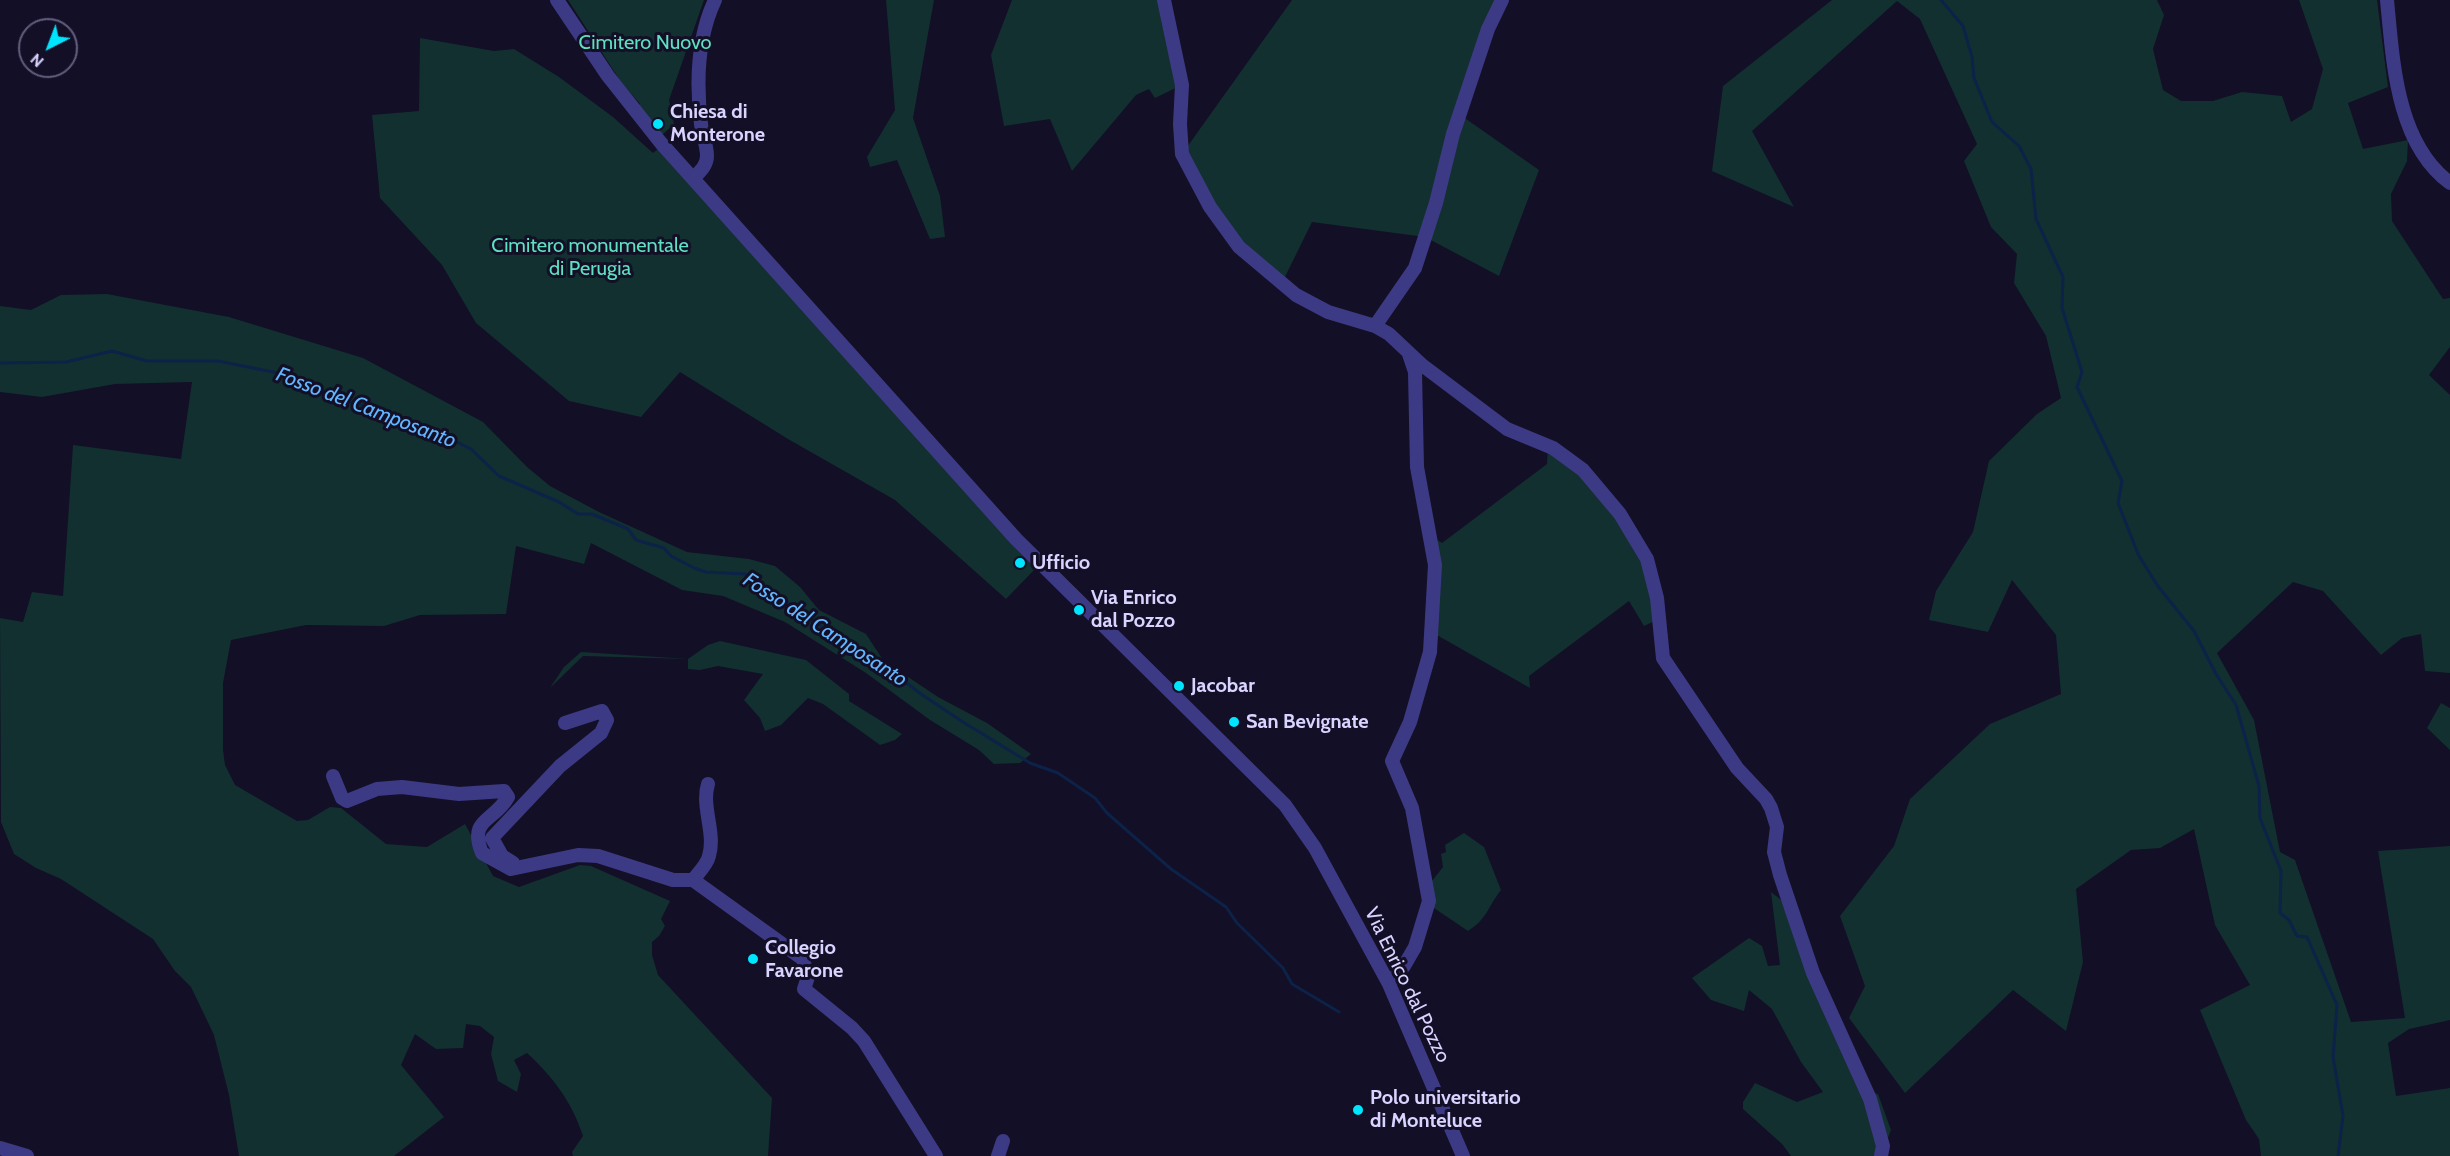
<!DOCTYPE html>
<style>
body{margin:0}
#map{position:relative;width:2450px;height:1156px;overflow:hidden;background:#130f26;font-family:Cabin,sans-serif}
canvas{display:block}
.north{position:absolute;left:18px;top:18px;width:60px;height:60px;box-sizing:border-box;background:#130f26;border:2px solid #625e7d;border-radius:50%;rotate:222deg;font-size:16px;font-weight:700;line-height:24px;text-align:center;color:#d9d4ff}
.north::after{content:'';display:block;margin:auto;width:21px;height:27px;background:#00e5ff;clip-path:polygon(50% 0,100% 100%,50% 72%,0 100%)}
</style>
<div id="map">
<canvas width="2450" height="1156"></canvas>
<div class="north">N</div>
</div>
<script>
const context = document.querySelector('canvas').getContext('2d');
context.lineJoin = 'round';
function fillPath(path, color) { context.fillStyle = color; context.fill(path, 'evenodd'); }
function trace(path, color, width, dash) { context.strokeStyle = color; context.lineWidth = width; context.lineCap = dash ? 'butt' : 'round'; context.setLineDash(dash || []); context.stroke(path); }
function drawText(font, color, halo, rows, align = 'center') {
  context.font = font + ' Cabin,sans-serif'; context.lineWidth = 6; context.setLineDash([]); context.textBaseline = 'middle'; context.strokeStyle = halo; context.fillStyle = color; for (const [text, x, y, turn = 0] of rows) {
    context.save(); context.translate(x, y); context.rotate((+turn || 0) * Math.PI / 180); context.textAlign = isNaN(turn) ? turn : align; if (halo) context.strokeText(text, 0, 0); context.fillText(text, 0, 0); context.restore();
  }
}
fillPath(new Path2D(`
 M 568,0 L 704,0 L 669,100 L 674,124 L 661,136 L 636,108 L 640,104 L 621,82 Z
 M 886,0 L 934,0 L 913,118 L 940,196 L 945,237 L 930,239 L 897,160 L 870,167 L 867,157 L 895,110 Z
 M 1012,0 L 1164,0 L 1182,85 L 1155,98 L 1149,89 L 1136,95 L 1072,171 L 1050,119 L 1004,126 L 991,55 Z
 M 1292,0 L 1502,0 L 1459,114 L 1539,170 L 1499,276 L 1425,237 L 1312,222 L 1282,283 L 1239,247 L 1182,154 Z
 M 1832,0 L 2157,0 L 2164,15 L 2153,49 L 2163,90 L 2181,101 L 2213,101 L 2242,92 L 2282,96 L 2291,122 L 2312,109 L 2323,69 L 2299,0 L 2377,0 L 2388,87 L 2348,103 L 2363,149 L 2408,140 L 2407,161 L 2391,194 L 2392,221 L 2443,299 L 2450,298 L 2450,347 L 2429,375 L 2450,395 L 2450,673 L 2425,671 L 2421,634 L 2402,638 L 2381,655 L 2323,591 L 2293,582 L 2217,653 L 2254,720 L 2280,852 L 2295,860 L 2351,1022 L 2405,1018 L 2378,851 L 2450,846 L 2450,1020 L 2409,1029 L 2388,1043 L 2396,1096 L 2450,1088 L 2450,1156 L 2261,1156 L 2259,1139 L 2246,1120 L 2200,1010 L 2250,985 L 2215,925 L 2194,829 L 2160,848 L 2131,850 L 2076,889 L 2083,962 L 2066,1031 L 2013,990 L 1905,1093 L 1849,1018 L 1865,986 L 1840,916 L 1894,846 L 1910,799 L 1990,724 L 2061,694 L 2056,635 L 2012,580 L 1988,632 L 1929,620 L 1936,591 L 1973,532 L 1989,461 L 2037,414 L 2061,398 L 2046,336 L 2014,283 L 2017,254 L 1991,227 L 1964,161 L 1977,144 L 1920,19 L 1897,1 L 1752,131 L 1794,207 L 1712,171 L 1723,86 Z
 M 420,38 L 494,51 L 514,49 L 559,77 L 613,117 L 653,153 L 658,149 L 1036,568 L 1006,599 L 895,500 L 788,439 L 680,372 L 641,417 L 569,401 L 476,323 L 442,265 L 380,198 L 372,115 L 419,111 Z
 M 107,294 L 229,317 L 363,358 L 483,422 L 527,467 L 550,486 L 599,512 L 687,552 L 749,559 L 775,566 L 800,587 L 819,610 L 866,634 L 883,660 L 938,697 L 987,723 L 1031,754 L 1020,763 L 994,764 L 979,750 L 930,720 L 866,673 L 785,622 L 723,596 L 682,590 L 591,543 L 584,564 L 516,546 L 506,614 L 420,615 L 384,626 L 306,625 L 231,640 L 223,683 L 223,750 L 225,765 L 235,785 L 297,821 L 308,820 L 330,807 L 341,808 L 386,844 L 427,847 L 465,824 L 493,876 L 519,887 L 580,865 L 591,866 L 670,901 L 661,919 L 665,926 L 659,936 L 652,942 L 652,955 L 658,975 L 772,1098 L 768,1156 L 573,1156 L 572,1152 L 583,1136 C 572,1102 553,1077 527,1053 L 514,1060 L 521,1074 L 517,1092 L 498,1081 L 491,1054 L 494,1037 L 480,1026 L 466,1024 L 463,1048 L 436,1049 L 415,1034 L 401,1065 L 444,1117 L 394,1156 L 239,1156 L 229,1095 L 214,1035 L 191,987 L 175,971 L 153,939 L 61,879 L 36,868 L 14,854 L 1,822 L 0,618 L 23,622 L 32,592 L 63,596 L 73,445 L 181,459 L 192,382 L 115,384 L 42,397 L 0,392 L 0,306 L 31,310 L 61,295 Z
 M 1548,446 L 1583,470 L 1647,559 L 1659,619 L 1644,626 L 1629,601 L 1529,676 L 1530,688 L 1435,634 L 1431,536 L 1442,543 L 1547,464 Z
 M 720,641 L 806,660 L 849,694 L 849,701 L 902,734 L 895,740 L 880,745 L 823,704 L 808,698 L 781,725 L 765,731 L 760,718 L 744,700 L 763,674 L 718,666 L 700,670 L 688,669 L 688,659 L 583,656 L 550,688 L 564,667 L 581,652 L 688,659 L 708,645 Z
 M 2441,703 L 2450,708 L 2450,750 L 2427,728 Z
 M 1464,833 L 1484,847 L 1501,890 C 1487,908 1488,918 1468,931 L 1428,904 L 1432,881 L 1443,867 L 1441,854 L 1446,852 L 1445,845 Z
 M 1771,892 L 1789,906 L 1866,1091 L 1878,1094 L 1891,1130 L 1881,1156 L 1791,1156 L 1782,1144 L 1743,1109 L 1743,1102 L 1755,1083 L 1797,1102 L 1823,1092 L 1801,1062 L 1772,1009 L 1749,990 L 1744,1011 L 1711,1000 L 1692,978 L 1749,938 L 1762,946 L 1768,966 L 1780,965 Z`), '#12302f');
trace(new Path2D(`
 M 1941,0 L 1963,26 L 1972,57 L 1974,78 L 1992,122 L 2019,146 L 2031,169 L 2036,219 L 2063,277 L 2062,308 L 2082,372 L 2077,387 L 2122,481 L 2118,503 L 2138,554 L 2157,585 L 2194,631 L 2216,674 L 2236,705 L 2259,786 L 2260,818 L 2281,871 L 2280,913 L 2289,920 L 2297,936 L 2307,937 L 2337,1005 L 2333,1057 L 2343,1116 L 2338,1156
 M 0,363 L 66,362 L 112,351 L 147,361 L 218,361 L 288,375 L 332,399 L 374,407 L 430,429 L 471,449 L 499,476 L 559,502 L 578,514 L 592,514 L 628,529 L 636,540 L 664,548 L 671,556 L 694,568 L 706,572 L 746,574 L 817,624 L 873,657 L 921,694 L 963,722 L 1030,763 L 1058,773 L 1095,798 L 1107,813 L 1171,869 L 1226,907 L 1237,923 L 1283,968 L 1292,984 L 1339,1012`), '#0c2248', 3);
trace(new Path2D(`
 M 557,0 L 608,76 L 661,143 L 1016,539 L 1285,805 L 1315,848 L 1389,984 L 1463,1156
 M 1164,0 L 1182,85 L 1180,124 L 1182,154 L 1210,207 L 1239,247 L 1296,295 L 1328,312 L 1375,326
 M 1502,0 L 1488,29 L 1453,134 L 1436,203 L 1415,268 L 1375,326 L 1389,334 L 1422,365 L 1507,429 L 1553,448 L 1583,470 L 1620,514 L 1647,559 L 1657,598 L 1663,658 L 1737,768 L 1766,799 L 1771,808 L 1777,827 L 1774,852 L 1780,875 L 1813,973 L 1870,1099 L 1883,1146 L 1881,1156
 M 2387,0 C 2393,61 2396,143 2450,183
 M 693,179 C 699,172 707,166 707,156 C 707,145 702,134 701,124 C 696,82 697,38 715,0
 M 333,776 L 342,798 L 347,801 L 377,789 L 402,787 L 459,794 L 504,791 L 508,797 C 494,822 468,818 482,853 L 511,869 L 578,855 L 598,856 L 673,880 L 693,880 L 803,959 L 808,977 L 804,989 L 852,1028 L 864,1041 L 936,1156
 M 513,863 L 502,856 L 492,838 L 560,766 L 601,733 L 607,720 L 602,711 L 565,723
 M 693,880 C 698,873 707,865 709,856 C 716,833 701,807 708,784
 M 1389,984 L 1404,966 L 1415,947 L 1429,901 L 1412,808 L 1392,761 L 1410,722 L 1430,652 L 1435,565 L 1417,467 L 1415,372 L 1409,354
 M 0,1148 L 27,1156
 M 998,1156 L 1003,1141`), '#3d3a85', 14);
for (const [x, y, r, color] of [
 [658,124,6,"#00e5ff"],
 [1020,563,6,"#00e5ff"],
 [1079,610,6,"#00e5ff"],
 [1179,686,6,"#00e5ff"],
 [1234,722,6,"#00e5ff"],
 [753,959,6,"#00e5ff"],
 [1358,1110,6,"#00e5ff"]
]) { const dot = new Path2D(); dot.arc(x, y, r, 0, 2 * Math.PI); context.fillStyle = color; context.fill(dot); trace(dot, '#130f26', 2); }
drawText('20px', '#5fe0c0', '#130f26', [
 ["Cimitero Nuovo",645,43],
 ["Cimitero monumentale",590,246],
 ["di Perugia",590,269]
]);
drawText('bold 20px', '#d9d4ff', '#130f26', [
 ["Chiesa di",670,112],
 ["Monterone",670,135],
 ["Ufficio",1032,563],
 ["Via Enrico",1091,598],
 ["dal Pozzo",1091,621],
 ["Jacobar",1191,686],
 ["San Bevignate",1246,722],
 ["Collegio",765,948],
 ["Favarone",765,971],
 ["Polo universitario",1370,1098],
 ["di Monteluce",1370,1121]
], 'left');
drawText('20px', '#d9d4ff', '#130f26', [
 ["Via Enrico dal Pozzo",1407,985,64]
]);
drawText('italic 21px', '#62b6ff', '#130f26', [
 ["Fosso del Camposanto",366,408,21],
 ["Fosso del Camposanto",825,630,33]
]);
</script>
